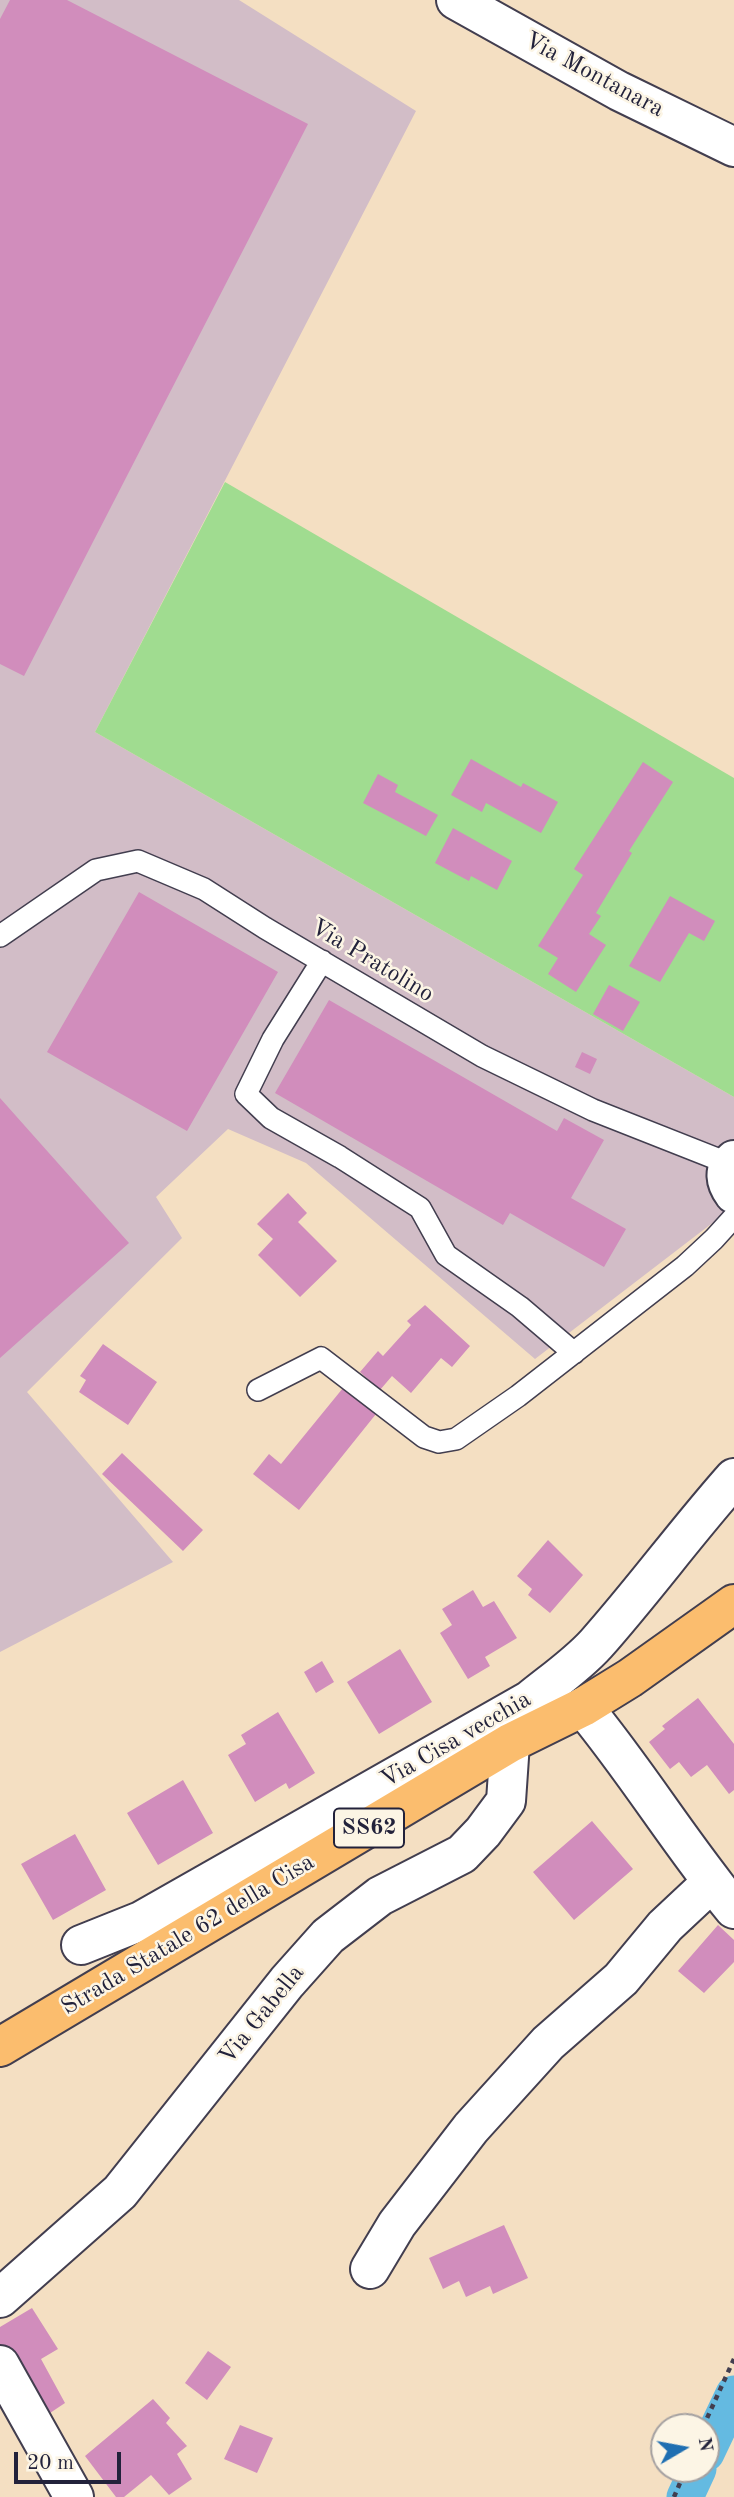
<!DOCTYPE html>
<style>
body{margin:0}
#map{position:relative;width:734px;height:2497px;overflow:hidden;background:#f4dfc2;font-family:"Old Standard TT",serif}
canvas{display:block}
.north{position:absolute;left:650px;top:2413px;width:70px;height:70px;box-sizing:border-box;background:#fcf5e5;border:2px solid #a5a1a1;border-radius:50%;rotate:80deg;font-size:19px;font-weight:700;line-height:28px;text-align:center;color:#22223b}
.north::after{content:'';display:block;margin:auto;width:24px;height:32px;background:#1f6fb2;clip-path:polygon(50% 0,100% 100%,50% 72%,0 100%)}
.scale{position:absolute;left:14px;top:2452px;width:107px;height:32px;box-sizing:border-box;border:4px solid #22223b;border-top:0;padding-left:9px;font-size:21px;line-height:24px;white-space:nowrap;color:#22223b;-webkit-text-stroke:5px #fcf5e5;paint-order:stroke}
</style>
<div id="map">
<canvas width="734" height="2497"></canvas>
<div class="north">N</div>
<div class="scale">20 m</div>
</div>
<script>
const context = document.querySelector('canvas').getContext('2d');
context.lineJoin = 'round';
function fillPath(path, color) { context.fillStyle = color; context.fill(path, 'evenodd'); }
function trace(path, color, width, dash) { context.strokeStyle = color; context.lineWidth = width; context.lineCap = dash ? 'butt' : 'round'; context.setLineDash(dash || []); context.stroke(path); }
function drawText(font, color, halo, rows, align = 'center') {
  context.font = font + ' "Old Standard TT",serif'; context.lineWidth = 5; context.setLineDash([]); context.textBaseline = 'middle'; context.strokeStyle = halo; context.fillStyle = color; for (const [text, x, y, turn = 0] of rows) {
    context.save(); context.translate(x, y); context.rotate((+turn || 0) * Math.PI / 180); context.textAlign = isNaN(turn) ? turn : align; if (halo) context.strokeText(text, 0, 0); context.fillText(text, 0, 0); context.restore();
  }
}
fillPath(new Path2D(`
 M 0,0 L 239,0 L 416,111 L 95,732 L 734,1097 L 734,1201 L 728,1211 L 535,1359 L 306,1163 L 228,1129 L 156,1197 L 182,1238 L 27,1392 L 173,1562 L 0,1652 Z`), '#d2bdc7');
fillPath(new Path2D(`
 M 225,482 L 734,778 L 734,1097 L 95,732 Z`), '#a0dc90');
trace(new Path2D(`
 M 706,2453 L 734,2394
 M 685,2497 L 698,2469`), '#64bae1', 37);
fillPath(new Path2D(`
 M 10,0 L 67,0 L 308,124 L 24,676 L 0,664 L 0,19 Z
 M 471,759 L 521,787 L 523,783 L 558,802 L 541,833 L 486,803 L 482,812 L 451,795 Z
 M 643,762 L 673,782 L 629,851 L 632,853 L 596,913 L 601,916 L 589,934 L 606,945 L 576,992 L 548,974 L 558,958 L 538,946 L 583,875 L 574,869 Z
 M 378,774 L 398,785 L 395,792 L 438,815 L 426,836 L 363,803 Z
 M 453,828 L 512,861 L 497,890 L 471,876 L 469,881 L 435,863 Z
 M 139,892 L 278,972 L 187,1131 L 47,1052 Z
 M 670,896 L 715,921 L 704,941 L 689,933 L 660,982 L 629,966 Z
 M 609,985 L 640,1002 L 623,1031 L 593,1014 Z
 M 329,1000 L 557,1131 L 564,1118 L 604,1140 L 571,1198 L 626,1229 L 604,1267 L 510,1213 L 503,1225 L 275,1093 Z
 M 582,1052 L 597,1059 L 590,1074 L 575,1067 Z
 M 0,1098 L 129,1243 L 0,1358 Z
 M 288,1193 L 307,1213 L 298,1222 L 337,1261 L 300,1297 L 258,1255 L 273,1239 L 257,1224 Z
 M 425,1305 L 470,1346 L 452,1367 L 441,1358 L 411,1393 L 392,1376 L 380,1390 L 360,1372 L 378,1351 L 383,1356 L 411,1325 L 407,1321 Z
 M 103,1344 L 157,1382 L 128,1425 L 79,1392 L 86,1380 L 80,1376 Z
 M 343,1388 L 376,1414 L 299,1510 L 253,1474 L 269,1454 L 281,1464 Z
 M 122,1453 L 203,1530 L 183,1551 L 102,1474 Z
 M 548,1540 L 583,1575 L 550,1613 L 528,1595 L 532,1589 L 517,1576 Z
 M 473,1590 L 483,1607 L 494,1601 L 517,1638 L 485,1657 L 490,1666 L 468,1679 L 440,1633 L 452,1625 L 442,1609 Z
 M 400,1649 L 432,1702 L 379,1734 L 347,1682 Z
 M 322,1661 L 334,1682 L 316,1693 L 304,1672 Z
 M 698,1698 L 734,1744 L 734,1790 L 729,1794 L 707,1765 L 691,1777 L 679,1762 L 670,1769 L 649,1742 L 665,1729 L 662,1726 Z
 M 278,1712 L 315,1773 L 289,1789 L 286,1783 L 255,1802 L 228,1755 L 246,1744 L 241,1735 Z
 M 183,1780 L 213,1833 L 158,1865 L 127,1813 Z
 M 592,1821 L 633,1869 L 574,1920 L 533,1872 Z
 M 75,1834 L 106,1890 L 53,1920 L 21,1864 Z
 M 718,1925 L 734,1940 L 734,1962 L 704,1993 L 678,1971 Z
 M 504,2225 L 528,2278 L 493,2294 L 490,2286 L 466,2297 L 459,2281 L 443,2289 L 429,2258 Z
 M 32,2308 L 58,2349 L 41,2359 L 65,2403 L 41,2419 L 0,2345 L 0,2327 Z
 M 208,2351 L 231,2367 L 207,2400 L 185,2383 Z
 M 153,2399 L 170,2418 L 166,2423 L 187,2446 L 177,2454 L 192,2479 L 169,2495 L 151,2475 L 124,2497 L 116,2497 L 85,2456 Z
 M 240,2425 L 273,2438 L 257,2473 L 224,2459 Z`), '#d18dbc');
const lane = new Path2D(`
 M 0,936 L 96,870 L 138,861 L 204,889 L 265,928 L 482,1056 L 593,1110 L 730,1164
 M 322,961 L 273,1039 L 246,1094 L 271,1118 L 340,1157 L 420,1208 L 446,1255 L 520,1307 L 574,1353
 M 258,1390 L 321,1358 L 424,1437 L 439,1442 L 456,1439 L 518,1396 L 685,1266 L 714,1239 L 734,1217`);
const street = new Path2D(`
 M 456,0 L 619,91 L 734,147
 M 734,1160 C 723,1170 725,1182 734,1194
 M 583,1707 C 637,1772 680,1844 734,1909
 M 81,1945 L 141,1921 L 530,1700 C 552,1682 577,1665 596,1644 C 644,1590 686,1532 734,1478
 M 370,2269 L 397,2224 L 471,2128 L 548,2043 L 621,1979 L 665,1926 L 712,1882
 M 0,2298 L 120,2192 L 287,1982 L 328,1936 L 380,1896 L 462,1854 L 483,1832 L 506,1801 L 510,1743
 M 0,2365 L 74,2497`);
const primary = new Path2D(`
 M 0,2047 L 510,1743 L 583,1707 L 630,1678 L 734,1604`);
trace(lane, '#423e4f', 24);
trace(street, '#423e4f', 42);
trace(primary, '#423e4f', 42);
trace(new Path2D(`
 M 703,2427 L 734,2359
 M 674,2497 L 686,2469`), '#423e4f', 4.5, [5, 5]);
trace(lane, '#fff', 21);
trace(street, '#fff', 38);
trace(primary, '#fbbd6e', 38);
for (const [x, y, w] of [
 [369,1828,70]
]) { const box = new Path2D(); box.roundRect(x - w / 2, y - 19.5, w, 39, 5); context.fillStyle = '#fcf5e5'; context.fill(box); trace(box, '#22223b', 2); }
drawText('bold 23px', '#22223b', null, [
 ["SS62",369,1828]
]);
drawText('24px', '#22223b', '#fcf5e5', [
 ["Via Montanara",594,75,28],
 ["Via Pratolino",372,961,31],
 ["Via Cisa vecchia",456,1740,-30],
 ["Strada Statale 62 della Cisa",188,1935,-31],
 ["Via Gabella",262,2015,-51]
]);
</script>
